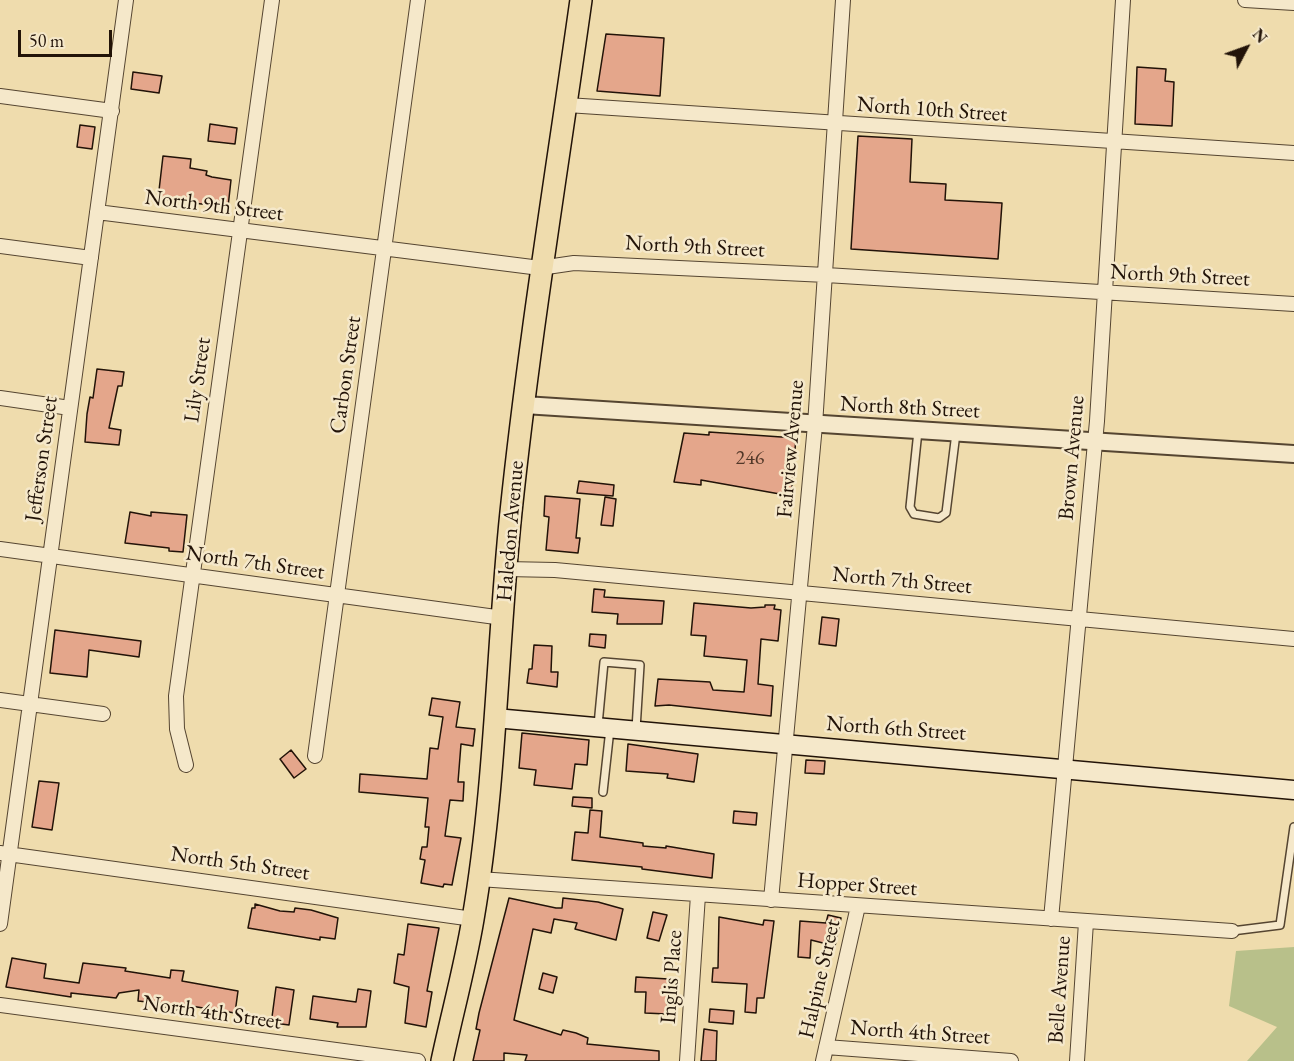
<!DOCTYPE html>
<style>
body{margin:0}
#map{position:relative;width:1294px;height:1061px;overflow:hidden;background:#efdcad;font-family:"EB Garamond",serif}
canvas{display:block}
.north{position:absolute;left:1216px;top:18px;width:60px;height:60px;-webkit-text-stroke:4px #f5e8ca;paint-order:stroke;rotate:49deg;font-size:16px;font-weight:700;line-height:24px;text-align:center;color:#221308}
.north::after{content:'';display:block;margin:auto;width:21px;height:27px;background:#221308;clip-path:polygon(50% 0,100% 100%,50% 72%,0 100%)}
.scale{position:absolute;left:18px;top:30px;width:94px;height:27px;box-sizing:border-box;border:3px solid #221308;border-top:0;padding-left:8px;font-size:18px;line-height:21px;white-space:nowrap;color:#221308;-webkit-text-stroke:4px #f5e8ca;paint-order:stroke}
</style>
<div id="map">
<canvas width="1294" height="1061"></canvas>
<div class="north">N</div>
<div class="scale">50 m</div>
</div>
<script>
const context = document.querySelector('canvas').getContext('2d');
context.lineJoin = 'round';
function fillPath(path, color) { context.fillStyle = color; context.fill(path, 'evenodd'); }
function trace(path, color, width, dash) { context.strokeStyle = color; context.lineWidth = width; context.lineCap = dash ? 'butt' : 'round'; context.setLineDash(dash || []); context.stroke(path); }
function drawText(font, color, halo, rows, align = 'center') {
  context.font = font + ' "EB Garamond",serif'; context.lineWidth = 5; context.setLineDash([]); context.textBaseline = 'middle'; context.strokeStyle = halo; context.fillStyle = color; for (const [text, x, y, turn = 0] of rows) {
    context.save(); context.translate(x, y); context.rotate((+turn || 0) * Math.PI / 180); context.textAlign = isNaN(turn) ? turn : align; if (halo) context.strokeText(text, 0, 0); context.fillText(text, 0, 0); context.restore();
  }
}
fillPath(new Path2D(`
 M 1294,947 L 1294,1061 L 1247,1061 L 1277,1027 L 1229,1006 L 1236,951 Z`), '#b8c08a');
const building = new Path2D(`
 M 606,34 L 664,38 L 660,96 L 597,91 Z
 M 1137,67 L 1166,69 L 1165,81 L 1174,82 L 1172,126 L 1135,124 Z
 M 133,72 L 162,76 L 159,93 L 131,89 Z
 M 210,124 L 237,128 L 235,144 L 208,141 Z
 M 80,125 L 95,127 L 92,149 L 77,147 Z
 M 858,136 L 912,139 L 910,182 L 946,184 L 945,200 L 1002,203 L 998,259 L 851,249 Z
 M 163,156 L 191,159 L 190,168 L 207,171 L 206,175 L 212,177 L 231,180 L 228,207 L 158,199 Z
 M 97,369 L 124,372 L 122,386 L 118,386 L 109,428 L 121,430 L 119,445 L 85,442 L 87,414 L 90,397 L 93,398 Z
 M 709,432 L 796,438 L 791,496 L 701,480 L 701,485 L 674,482 L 684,433 L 709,435 Z
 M 579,481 L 614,485 L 613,496 L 577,493 Z
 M 545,496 L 580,499 L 576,538 L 580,538 L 578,553 L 546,550 L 549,517 L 544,516 Z
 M 605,497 L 616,499 L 613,526 L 601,525 Z
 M 130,512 L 151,516 L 151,512 L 187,515 L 183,552 L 169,551 L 169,548 L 125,543 Z
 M 594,589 L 605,590 L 604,597 L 664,601 L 662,624 L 617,624 L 618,614 L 592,612 Z
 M 694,603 L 751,608 L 765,607 L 765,605 L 775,605 L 774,609 L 781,610 L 778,641 L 761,639 L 758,684 L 773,686 L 771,716 L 669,705 L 655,706 L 658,679 L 710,682 L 713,690 L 744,692 L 747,660 L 704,656 L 706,636 L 691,635 Z
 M 822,617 L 839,619 L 836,646 L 819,644 Z
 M 55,630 L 141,641 L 139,657 L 89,650 L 87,677 L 50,673 Z
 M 590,634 L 606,635 L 605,648 L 589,646 Z
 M 534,645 L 552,646 L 551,672 L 558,672 L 557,687 L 527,683 L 529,669 L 532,669 Z
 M 432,698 L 460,702 L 456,727 L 475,729 L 473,746 L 461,744 L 458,782 L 464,782 L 463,801 L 450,800 L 445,836 L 461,838 L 452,885 L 444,884 L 443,887 L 421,883 L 425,860 L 420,859 L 422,847 L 427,847 L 429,827 L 425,827 L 428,798 L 359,792 L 360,774 L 427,779 L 430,748 L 438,749 L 443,717 L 429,715 Z
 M 522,733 L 589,740 L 587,765 L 575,764 L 572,789 L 534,785 L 536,770 L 519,768 Z
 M 628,744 L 698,754 L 694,782 L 667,778 L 668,774 L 626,771 Z
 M 291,750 L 306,769 L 294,778 L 280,759 Z
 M 806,760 L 825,761 L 824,774 L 805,773 Z
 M 39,781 L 59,783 L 52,830 L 32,827 Z
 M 573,797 L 592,798 L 592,808 L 572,806 Z
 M 590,810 L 602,811 L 600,837 L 643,843 L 643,846 L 666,848 L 666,846 L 714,854 L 712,878 L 642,869 L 642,867 L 572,860 L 575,832 L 588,833 Z
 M 734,811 L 757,813 L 756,825 L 733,823 Z
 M 509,898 L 556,908 L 562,908 L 563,898 L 598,902 L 623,909 L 616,940 L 575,929 L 577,923 L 554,919 L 551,933 L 533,929 L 514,1020 L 561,1035 L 563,1030 L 576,1033 L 588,1038 L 587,1044 L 659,1051 L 659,1061 L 525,1061 L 527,1055 L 504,1053 L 504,1061 L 473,1061 L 480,1030 L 476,1029 L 479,1013 Z
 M 255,904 L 280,911 L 294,912 L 295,908 L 311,910 L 338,918 L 335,939 L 320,937 L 320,940 L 248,928 L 252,908 L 255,908 Z
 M 653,912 L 667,915 L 659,941 L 647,938 Z
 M 828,915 L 841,918 L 835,946 L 811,940 L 810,958 L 798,957 L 800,921 L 826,923 Z
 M 719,917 L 763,925 L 764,920 L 774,921 L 764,998 L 757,998 L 756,1013 L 745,1012 L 747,984 L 712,982 L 713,968 L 718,968 Z
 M 408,924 L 439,928 L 427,991 L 432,992 L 426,1027 L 405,1023 L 409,987 L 394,983 L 398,954 L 404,955 Z
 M 12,958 L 46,964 L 44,978 L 79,983 L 83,963 L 126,968 L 125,971 L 170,978 L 171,970 L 184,971 L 182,981 L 238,991 L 235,1013 L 178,1004 L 177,1010 L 165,1007 L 166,1004 L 138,1001 L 139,990 L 119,993 L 116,998 L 71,993 L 71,997 L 6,987 Z
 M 543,973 L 557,977 L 553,993 L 539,989 Z
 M 636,977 L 668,979 L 667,1014 L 645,1013 L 646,992 L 635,992 Z
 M 276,987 L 294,990 L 289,1025 L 274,1023 L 272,1017 Z
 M 358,989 L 371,991 L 366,1027 L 337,1027 L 338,1023 L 310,1019 L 313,996 L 356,1002 Z
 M 710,1009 L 734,1011 L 733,1024 L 709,1022 Z
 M 704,1029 L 717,1031 L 716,1061 L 701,1061 Z`);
fillPath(building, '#e4a68b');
trace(building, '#221308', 1.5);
const service = new Path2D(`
 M 918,431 L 910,507 L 914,514 L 939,518 L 946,513 L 956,433
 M 598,725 L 604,662 L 640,665 L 636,729
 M 603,792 L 610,729
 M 1232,931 L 1280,925 L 1294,827`);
const minor = new Path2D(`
 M 1245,0 L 1294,3
 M 0,96 L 112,111
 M 567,105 L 1294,153
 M 97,212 L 540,268 L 574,263 L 826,275 L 1294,304
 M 0,246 L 91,258
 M 0,398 L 70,408
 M 0,549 L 503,618
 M 506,569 L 555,570 L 1294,639
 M 0,700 L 103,714
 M 315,756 L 418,0
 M 186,765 L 177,729 L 176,696 L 272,0
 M 0,853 L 473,919
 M 479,879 L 1232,931
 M 771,900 L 815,425 L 843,0
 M 1051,919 L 1097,421 L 1123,0
 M 0,924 L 126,0
 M 0,1005 L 418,1061
 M 826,1047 L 1011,1061
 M 687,1061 L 698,895
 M 823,1061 L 858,906
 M 1077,1061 L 1086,922`);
const tertiary = new Path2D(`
 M 524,405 L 1294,454`);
const secondary = new Path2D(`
 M 495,718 L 1294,790`);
const primary = new Path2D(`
 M 442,1061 C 452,1014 465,967 473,919 C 496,785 497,647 511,512 C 529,340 557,171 581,0`);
trace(service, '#554531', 10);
trace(minor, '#554531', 16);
trace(tertiary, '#554531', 20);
trace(secondary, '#221308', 21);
trace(primary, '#221308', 24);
trace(service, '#f5e8ca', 7);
trace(minor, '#f5e8ca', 14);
trace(tertiary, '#f5e8ca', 16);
trace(secondary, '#f5e8ca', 18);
trace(primary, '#efdcad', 21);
drawText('20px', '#523829', null, [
 ["246",750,459]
]);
drawText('22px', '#221308', '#f5e8ca', [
 ["North 10th Street",932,110,4],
 ["North 9th Street",214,206,7],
 ["North 9th Street",695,247,3],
 ["North 9th Street",1180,276,3],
 ["Carbon Street",346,375,-82],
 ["Lily Street",198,380,-82],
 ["North 8th Street",910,408,3],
 ["Fairview Avenue",791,449,-85],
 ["Brown Avenue",1072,458,-85],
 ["Jefferson Street",42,459,-82],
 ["Haledon Avenue",511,531,-85],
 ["North 7th Street",255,563,8],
 ["North 7th Street",902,581,5],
 ["North 6th Street",896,729,4],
 ["North 5th Street",240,864,8],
 ["Hopper Street",857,885,4],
 ["Inglis Place",672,977,-86],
 ["Halpine Street",820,979,-77],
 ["Belle Avenue",1060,990,-86],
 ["North 4th Street",212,1013,8],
 ["North 4th Street",920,1033,4]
]);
</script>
